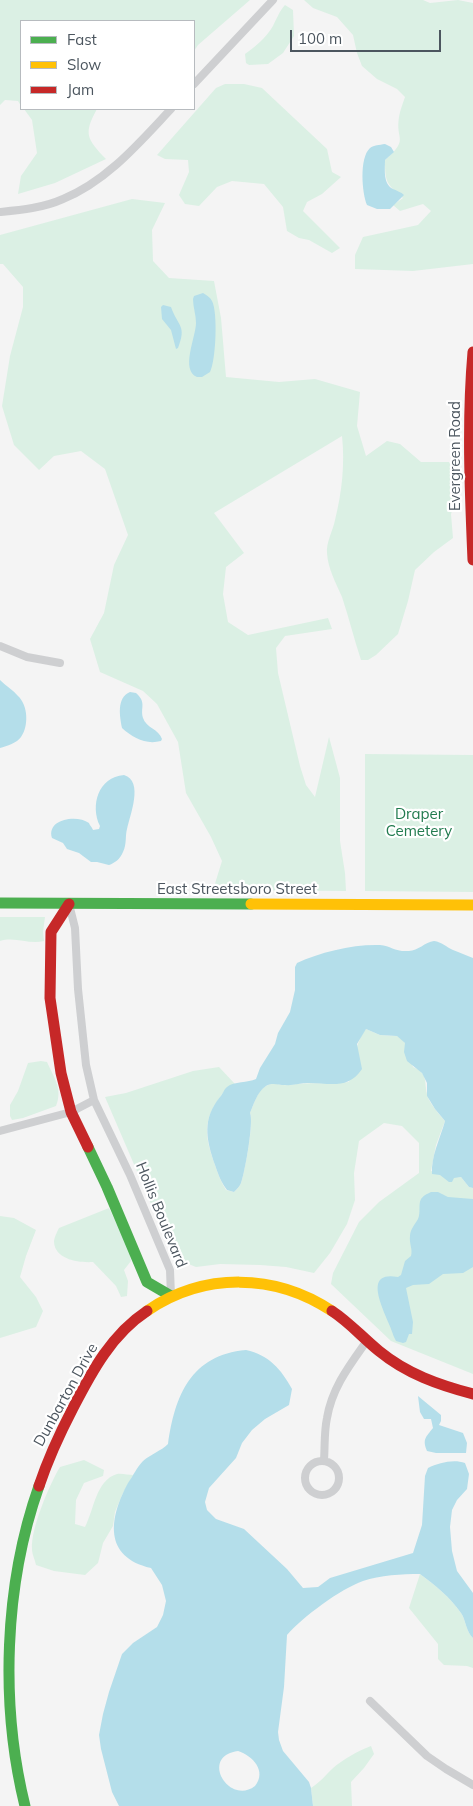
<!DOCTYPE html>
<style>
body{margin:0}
#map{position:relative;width:473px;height:1806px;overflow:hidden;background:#f4f4f4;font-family:Mulish,sans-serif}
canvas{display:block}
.legend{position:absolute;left:20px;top:20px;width:175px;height:90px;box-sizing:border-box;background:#fff;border:1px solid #b7bbbf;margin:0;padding:6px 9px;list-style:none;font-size:15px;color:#4c565f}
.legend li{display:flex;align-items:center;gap:10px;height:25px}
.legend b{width:25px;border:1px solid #b7bbbf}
.scale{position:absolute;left:290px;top:30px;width:151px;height:22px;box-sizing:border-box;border:2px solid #4c565f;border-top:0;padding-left:6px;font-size:15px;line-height:18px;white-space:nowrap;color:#4c565f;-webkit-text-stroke:4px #fff;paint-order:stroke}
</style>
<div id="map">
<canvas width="473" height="1806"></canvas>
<ul class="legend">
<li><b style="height:6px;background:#4caf50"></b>Fast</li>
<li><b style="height:6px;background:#ffc107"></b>Slow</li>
<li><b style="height:6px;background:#c62828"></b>Jam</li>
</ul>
<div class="scale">100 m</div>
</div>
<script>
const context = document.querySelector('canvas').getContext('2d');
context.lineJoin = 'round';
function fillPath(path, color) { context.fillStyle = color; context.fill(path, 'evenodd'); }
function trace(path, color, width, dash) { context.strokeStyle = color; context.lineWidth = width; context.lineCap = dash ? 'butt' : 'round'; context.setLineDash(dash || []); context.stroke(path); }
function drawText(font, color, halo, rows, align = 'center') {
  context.font = font + ' Mulish,sans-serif'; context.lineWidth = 4.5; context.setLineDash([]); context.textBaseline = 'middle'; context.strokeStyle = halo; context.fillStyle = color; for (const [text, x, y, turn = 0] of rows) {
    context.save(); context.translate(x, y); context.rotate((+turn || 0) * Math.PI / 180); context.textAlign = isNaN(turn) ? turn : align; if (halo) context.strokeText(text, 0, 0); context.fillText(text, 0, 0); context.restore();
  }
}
fillPath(new Path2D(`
 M 0,0 L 250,0 L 198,45 L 194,51 L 194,21 L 21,21 L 21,106 L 18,101 L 5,100 L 0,105 Z
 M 304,0 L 423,0 L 430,3 L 458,0 L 473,3 L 473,264 L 413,271 L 355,269 L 355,255 L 363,237 L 418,225 L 431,211 L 423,204 L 400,211 L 393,205 L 403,198 C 386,184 385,181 385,160 C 410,138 395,141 399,117 C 400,110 403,103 405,97 L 397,89 L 377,79 L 362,66 L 357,53 L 353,35 L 337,17 L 313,8 Z
 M 285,5 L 293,10 L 294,36 L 283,53 L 268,64 L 249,65 L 246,63 L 245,54 C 256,46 266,38 273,26 C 277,18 279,12 285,5 Z
 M 225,84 L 244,84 L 262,88 L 327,149 L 332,172 L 341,177 L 322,194 L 307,202 L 303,211 L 340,248 L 332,253 L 309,240 L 299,238 L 287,231 L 283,207 L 264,184 L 232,181 L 217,187 L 199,206 L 185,204 L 179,195 L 189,172 L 188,160 L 165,159 L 157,155 L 216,88 Z
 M 24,109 L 97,109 C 83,134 87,139 106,159 L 55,183 L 18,194 L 21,176 L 37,153 L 32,120 Z
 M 132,199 L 165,203 L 152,230 L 153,261 L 169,278 L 214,281 L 221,318 L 226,377 L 279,382 L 315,379 L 360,392 L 357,426 L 366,456 L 387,441 L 400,444 L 421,462 L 449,462 L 463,475 L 451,514 L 453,538 L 434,552 L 415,570 L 408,601 L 398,634 L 376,655 L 368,660 L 361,660 C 354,639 349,618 342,597 C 336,583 328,569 327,553 C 326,543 333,530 335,520 C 342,492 345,464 342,436 L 214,513 L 244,553 L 226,567 L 223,594 L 228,622 L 248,635 L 328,618 L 332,629 L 285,636 L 276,648 L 278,673 L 300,766 L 306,785 L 315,797 L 329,737 L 340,778 L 340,841 L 345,873 L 346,891 L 213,890 L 222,861 L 211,837 L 186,793 L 178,742 L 157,704 L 143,691 L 100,672 L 90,639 L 104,613 L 114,565 L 128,535 L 105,469 L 81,451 L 54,456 L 39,470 L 14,445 L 2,406 L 10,356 L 23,307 L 23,287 L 3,264 L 0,264 L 0,235 Z
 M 365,754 L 473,755 L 473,892 L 365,891 Z
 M 0,917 L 45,917 L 43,932 L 44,941 C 29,945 15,936 0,941 Z
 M 366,1029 L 380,1035 L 397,1036 L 402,1039 L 405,1043 L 413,1067 C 428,1073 424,1081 427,1094 C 428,1102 440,1115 445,1121 L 436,1145 L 431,1171 C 441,1175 450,1178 461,1177 L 469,1187 L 473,1188 L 473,1374 L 391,1341 L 331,1284 L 333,1273 L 359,1222 L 379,1202 L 419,1173 L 419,1143 L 402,1126 L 384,1123 L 359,1141 L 354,1173 L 355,1200 L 347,1224 L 330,1253 L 314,1273 L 286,1267 L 260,1265 L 220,1264 L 196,1267 L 176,1259 L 170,1248 L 105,1097 L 126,1093 L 193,1071 L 219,1067 L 235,1084 C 227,1087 226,1089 221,1096 C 202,1120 205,1137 215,1165 C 218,1174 221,1182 226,1190 L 234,1192 C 237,1189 240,1186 241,1183 C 245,1171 254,1122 250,1113 C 254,1104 257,1091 266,1086 C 274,1081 281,1086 289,1085 C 309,1082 329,1084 349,1082 C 353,1067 356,1039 366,1029 Z
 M 41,1061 L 47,1062 C 54,1078 63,1089 56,1106 L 23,1118 L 12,1120 L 10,1116 L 10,1105 L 18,1091 L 28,1063 Z
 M 109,1208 L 129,1249 L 131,1261 L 124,1270 L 128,1281 L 127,1296 L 121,1297 L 116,1286 L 93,1262 C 80,1263 55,1260 54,1242 C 54,1238 57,1232 59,1228 Z
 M 0,1216 L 14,1218 L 36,1230 L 26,1256 L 20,1277 L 36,1297 L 43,1311 L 36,1327 L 0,1338 Z
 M 84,1460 L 104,1470 L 103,1476 L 84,1483 L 76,1500 L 75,1524 L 85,1527 C 94,1510 96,1480 117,1474 C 121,1473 129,1475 133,1475 L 122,1495 L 115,1512 L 113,1526 L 103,1543 L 98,1563 L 85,1575 L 54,1571 L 36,1565 C 35,1560 32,1554 32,1549 C 30,1530 50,1483 60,1467 Z
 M 420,1574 C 435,1585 450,1597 461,1613 C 466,1620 466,1632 473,1638 L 473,1668 L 467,1666 L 444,1665 L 438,1659 L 438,1644 L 409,1608 Z
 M 371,1746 L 374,1754 L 364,1768 L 351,1782 L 352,1806 L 313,1806 L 311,1788 C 320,1782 325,1776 332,1769 C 343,1759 358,1751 371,1746 Z`), '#dbf0e4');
fillPath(new Path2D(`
 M 385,144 L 391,147 L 394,152 L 385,160 C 385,170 383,184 393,189 C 397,191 401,192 404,195 L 390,209 L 377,209 L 367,205 C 362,193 359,158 370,148 C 374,145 379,145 385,144 Z
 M 203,293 C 206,295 210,297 212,301 C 218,312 216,361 210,372 L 202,377 L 197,377 C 180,370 196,337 196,323 C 196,315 193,307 193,299 L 194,296 Z
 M 163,305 L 171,307 C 178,327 187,325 178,348 L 176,349 L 171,330 L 162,319 L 161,307 Z
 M 0,680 C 6,686 13,690 18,696 C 28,705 29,726 21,737 C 17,743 7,746 0,748 Z
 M 130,692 L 136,693 C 147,703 140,707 143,718 C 146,728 159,729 162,739 L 161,741 C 146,745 133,738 122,728 C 120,717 116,698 130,692 Z
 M 124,775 C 144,781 130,815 127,829 C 125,836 127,844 123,852 C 120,859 115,863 109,865 L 97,862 L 91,862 L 79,853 L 67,849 L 63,843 L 52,838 C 46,819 77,814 89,823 C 89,824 93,829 93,830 L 99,829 L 100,826 C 90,806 98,777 124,775 Z
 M 434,941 C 442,942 446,947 453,950 C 460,953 466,955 473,958 L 473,1188 L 469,1187 L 461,1177 L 454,1178 L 452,1182 L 449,1182 L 440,1175 L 432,1174 C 431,1156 440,1139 445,1121 L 435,1109 L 427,1096 L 427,1083 L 422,1073 L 407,1061 L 404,1052 L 405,1043 L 397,1036 L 380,1035 L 366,1029 L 357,1044 L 362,1069 C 348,1090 330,1083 308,1083 C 301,1083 292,1086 285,1085 C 278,1085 272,1082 266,1086 C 257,1092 254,1104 250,1113 C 254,1121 245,1172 241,1183 C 240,1186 237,1189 234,1192 L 227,1190 C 221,1182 218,1174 215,1165 C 206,1139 202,1119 220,1097 C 223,1094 224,1089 227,1087 C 234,1081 248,1083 256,1079 L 260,1068 L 275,1044 L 278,1033 L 290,1012 L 295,990 L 295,967 L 297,963 C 320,952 354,944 380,945 C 391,946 395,952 409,951 C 418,951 425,942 434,941 Z
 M 431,1192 L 438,1192 L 448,1197 L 473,1199 L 473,1267 L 463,1273 L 443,1274 L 429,1284 L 413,1285 L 406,1288 L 413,1322 L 412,1334 L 409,1334 L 406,1342 L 403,1343 L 396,1341 L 394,1337 C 390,1320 357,1269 398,1277 L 401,1275 L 405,1261 L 411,1256 C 413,1249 409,1244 410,1236 C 410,1230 415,1224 418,1219 C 421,1212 418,1205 421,1199 C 424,1195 427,1194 431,1192 Z
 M 246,1350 C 269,1355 281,1369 292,1389 L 289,1405 L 265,1419 L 252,1430 L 242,1443 L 236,1458 L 209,1488 L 205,1502 L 207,1510 L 216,1519 L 244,1529 L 287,1569 L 303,1588 L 318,1587 L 330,1578 L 413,1553 L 422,1525 L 425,1476 L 428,1468 C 439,1463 453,1459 465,1463 L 469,1474 L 467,1489 L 457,1500 L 452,1510 L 450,1527 L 452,1551 L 457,1571 L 473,1593 L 473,1638 C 466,1632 466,1620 461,1613 C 450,1597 435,1585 420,1574 C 402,1574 380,1575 363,1581 C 340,1589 303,1617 287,1635 L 284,1687 L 278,1732 L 279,1740 L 283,1751 L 309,1782 L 311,1788 L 313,1806 L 119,1806 L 112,1792 L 101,1749 L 99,1735 L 103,1714 L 109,1692 L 122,1654 L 133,1643 L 157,1627 L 163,1615 L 166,1601 L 162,1585 L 151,1568 C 103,1557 109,1518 128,1483 C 133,1476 137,1467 143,1461 C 151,1454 161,1451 168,1444 C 175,1395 191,1355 246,1350 ZM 238,1751 C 253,1756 267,1771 255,1786 C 229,1806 199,1756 238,1751 Z
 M 418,1396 L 441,1415 L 441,1421 L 439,1425 L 463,1433 L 467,1443 L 466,1453 L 436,1453 L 427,1451 C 422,1439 426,1437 433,1428 L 431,1419 L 424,1419 L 420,1412 Z`), '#b4deea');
trace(new Path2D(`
 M 194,84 L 273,0
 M 0,212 C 21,210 43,208 63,199 C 107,181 139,143 171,109
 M 0,646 L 27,657 L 60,663
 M 69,904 L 75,928 L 78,989 L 86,1065 L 94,1100 L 130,1175 L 170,1270 L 171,1296
 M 0,1131 L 71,1112 L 94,1100
 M 324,1460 C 325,1446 324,1432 327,1418 C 332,1388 349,1366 366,1342
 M305 1478a17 17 0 1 1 34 0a17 17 0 1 1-34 0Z
 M 370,1701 L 427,1756 L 446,1769 L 473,1785`), '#cecfd1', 8);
trace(new Path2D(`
 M 0,903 L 251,904
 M 88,1147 L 107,1187 L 147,1282 L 171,1296
 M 25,1806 C 0,1705 4,1585 39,1486`), '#4caf50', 11);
trace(new Path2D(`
 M 251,904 L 473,905
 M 147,1311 C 204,1272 275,1273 332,1311`), '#ffc107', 11);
trace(new Path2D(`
 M 473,352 C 467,421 470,490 473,560
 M 69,904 L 51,932 L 50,998 L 61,1073 L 71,1112 L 88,1147
 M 332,1311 C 349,1322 363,1338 379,1351 C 407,1374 439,1385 473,1394
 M 39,1486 C 48,1459 60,1433 73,1408 C 92,1371 112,1334 147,1311`), '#c62828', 11);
drawText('15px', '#4c565f', '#fff', [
 ["Evergreen Road",455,456,-90],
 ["East Streetsboro Street",237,889],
 ["Hollis Boulevard",161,1215,68],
 ["Dunbarton Drive",66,1395,-61]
]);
drawText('15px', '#227b4f', '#fff', [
 ["Draper",419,814],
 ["Cemetery",419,831]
]);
</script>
